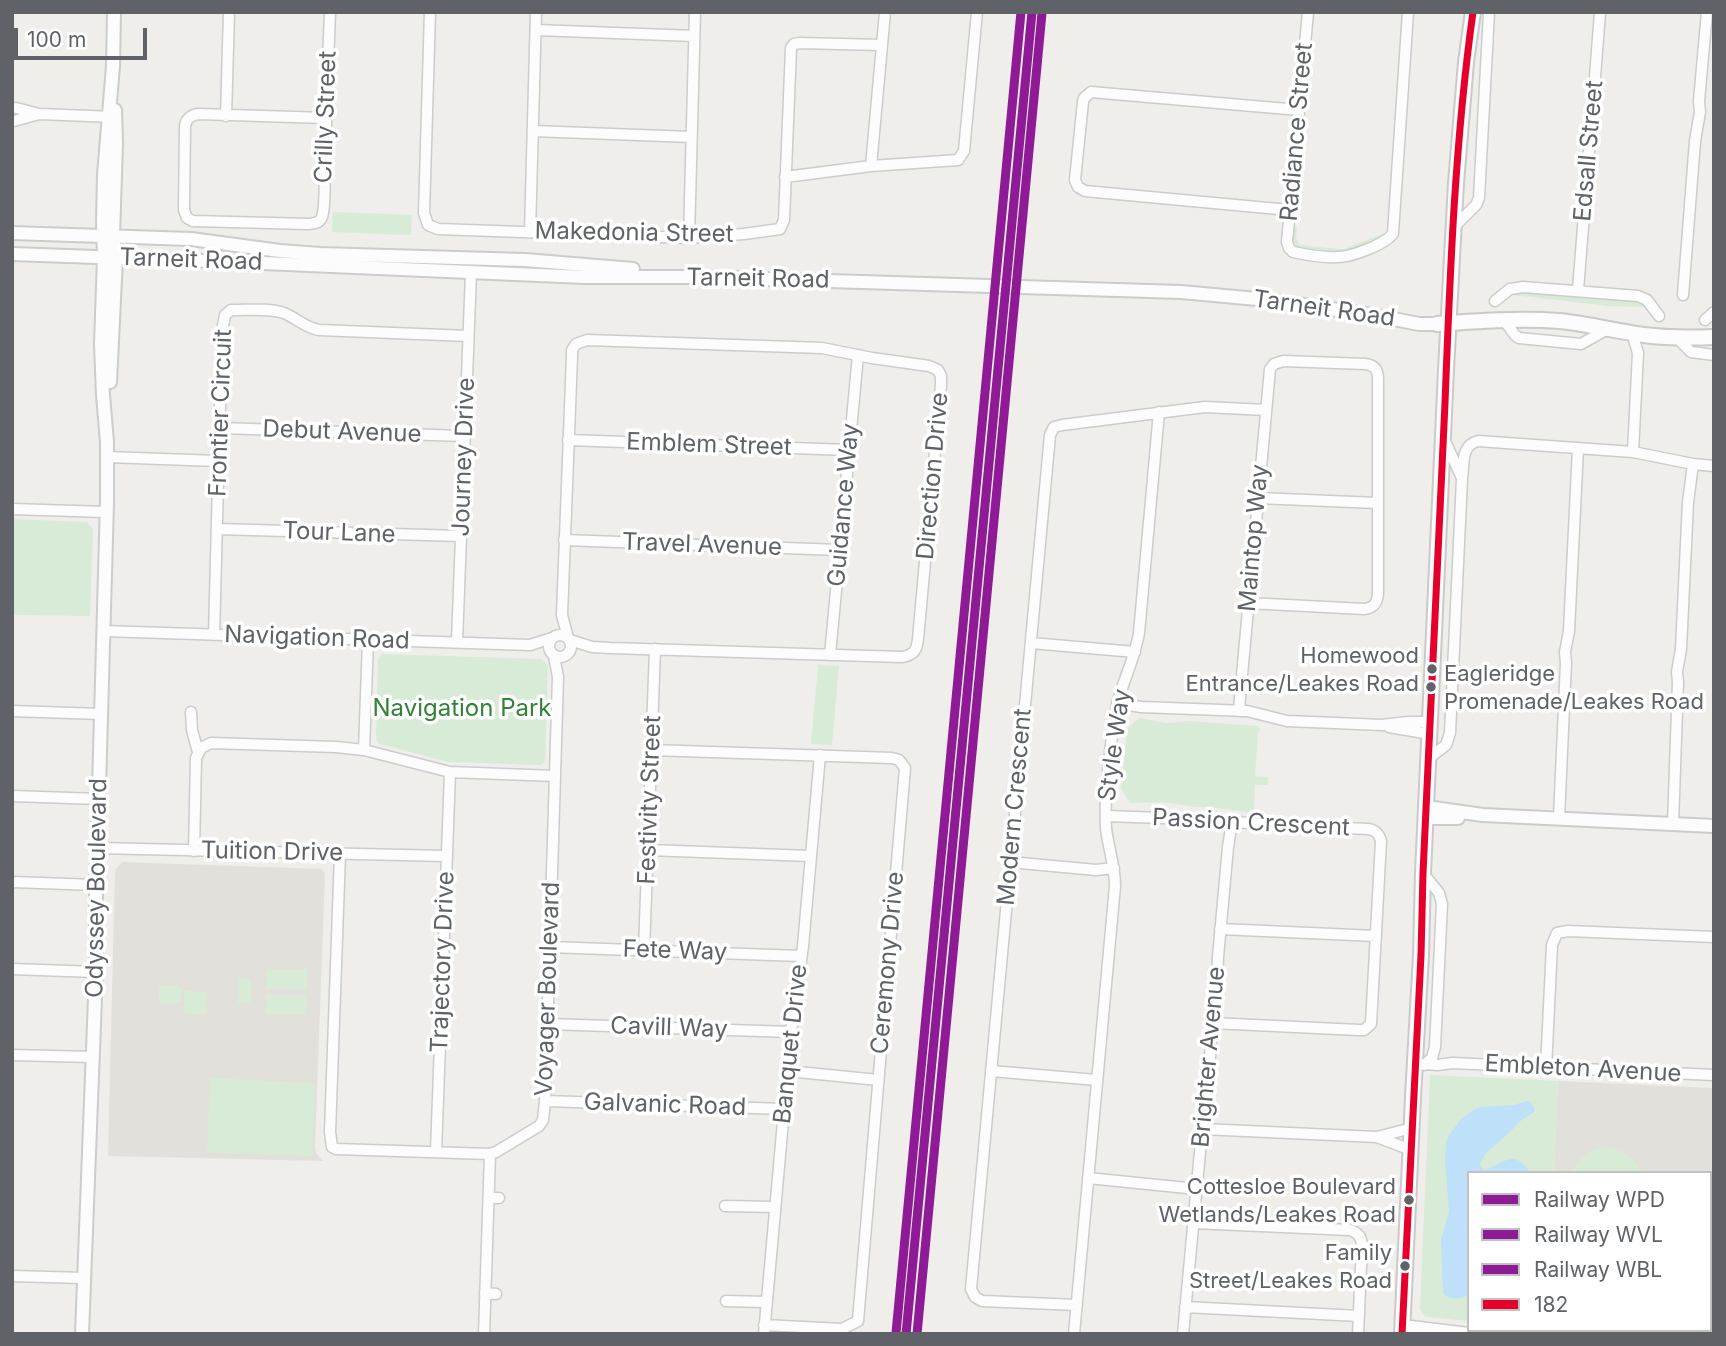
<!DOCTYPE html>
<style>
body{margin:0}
#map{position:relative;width:1726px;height:1346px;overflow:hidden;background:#efeeea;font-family:Inter,sans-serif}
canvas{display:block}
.frame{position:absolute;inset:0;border:14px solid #5f6368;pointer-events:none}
.legend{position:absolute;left:1467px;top:1171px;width:245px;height:161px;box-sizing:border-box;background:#fff;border:2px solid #bfc1c3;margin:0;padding:9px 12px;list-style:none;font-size:21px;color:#5f6368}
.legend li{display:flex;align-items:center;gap:14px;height:35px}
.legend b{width:35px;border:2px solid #bfc1c3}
.scale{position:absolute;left:14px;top:28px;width:133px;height:32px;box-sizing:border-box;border:4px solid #5f6368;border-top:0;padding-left:9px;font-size:21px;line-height:24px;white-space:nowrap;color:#5f6368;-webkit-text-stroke:5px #fff;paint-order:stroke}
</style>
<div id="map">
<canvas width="1726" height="1346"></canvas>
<div class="frame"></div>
<ul class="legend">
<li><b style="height:9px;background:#8f1a95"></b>Railway WPD</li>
<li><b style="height:9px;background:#8f1a95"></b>Railway WVL</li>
<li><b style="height:9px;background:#8f1a95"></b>Railway WBL</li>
<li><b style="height:9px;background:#e4002b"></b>182</li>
</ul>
<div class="scale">100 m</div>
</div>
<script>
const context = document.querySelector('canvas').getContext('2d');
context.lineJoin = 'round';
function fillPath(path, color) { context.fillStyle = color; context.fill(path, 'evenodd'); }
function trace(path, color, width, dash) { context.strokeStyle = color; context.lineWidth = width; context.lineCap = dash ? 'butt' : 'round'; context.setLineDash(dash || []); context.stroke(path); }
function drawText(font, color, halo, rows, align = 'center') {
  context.font = font + ' Inter,sans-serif'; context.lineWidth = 7; context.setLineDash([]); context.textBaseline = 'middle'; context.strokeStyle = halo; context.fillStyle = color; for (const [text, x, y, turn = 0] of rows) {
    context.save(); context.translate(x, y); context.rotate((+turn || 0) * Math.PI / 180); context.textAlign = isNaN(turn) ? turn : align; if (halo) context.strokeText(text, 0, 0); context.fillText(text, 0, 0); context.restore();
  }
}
fillPath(new Path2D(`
 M 122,862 L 322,869 L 325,873 L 315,1146 L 316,1153 L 323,1161 L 108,1156 L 115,870 Z
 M 1558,1081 L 1714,1088 L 1714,1334 L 1615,1334 L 1574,1330 L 1710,1330 L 1710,1173 L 1554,1173 Z`), '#e2e0da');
fillPath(new Path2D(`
 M 333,212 L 412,215 L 411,235 L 332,232 Z
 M 1293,227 L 1297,227 L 1296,239 L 1300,245 L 1339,249 L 1344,249 L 1385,233 L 1387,234 L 1344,253 L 1297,247 L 1293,240 Z
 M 1518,291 L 1641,300 L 1648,307 L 1608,306 L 1514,295 L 1514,292 Z
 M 12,519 L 87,522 L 93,529 L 90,616 L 12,615 Z
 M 383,654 L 542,659 L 548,665 L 545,761 L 541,765 L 449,762 L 379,744 L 376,739 L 378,658 Z
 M 818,665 L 839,666 L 832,745 L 811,744 Z
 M 1139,718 L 1166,723 L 1189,721 L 1256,726 L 1260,728 L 1258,732 L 1255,776 L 1268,777 L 1268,785 L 1255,785 L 1254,813 L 1209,807 L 1196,807 L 1162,802 L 1130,803 L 1121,789 L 1127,729 Z
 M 267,969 L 307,969 L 307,990 L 266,989 Z
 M 239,978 L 247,978 L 251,980 L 251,1002 L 238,1003 Z
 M 159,985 L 177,985 L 181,989 L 181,1002 L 169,1004 L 159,1003 Z
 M 184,991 L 207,992 L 206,1015 L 184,1014 Z
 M 266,994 L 306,995 L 306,1015 L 266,1015 Z
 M 1430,1075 L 1558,1081 L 1554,1173 L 1469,1173 L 1469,1321 L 1425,1317 L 1420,1309 Z
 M 210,1078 L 315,1083 L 312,1156 L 207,1152 Z
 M 1605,1147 C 1622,1150 1634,1156 1641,1173 L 1572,1173 C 1579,1157 1589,1151 1605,1147 Z`), '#d8ebd6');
fillPath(new Path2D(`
 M 1526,1101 L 1530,1102 L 1535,1109 L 1534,1112 L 1519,1122 L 1510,1132 L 1487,1152 L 1480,1163 L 1482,1168 L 1485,1170 C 1504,1163 1515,1148 1530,1173 L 1469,1173 L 1469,1295 C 1460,1299 1450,1301 1443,1293 L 1441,1239 L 1449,1212 L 1445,1158 L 1446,1143 L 1448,1137 L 1460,1120 L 1472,1111 L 1479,1107 L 1514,1105 Z`), '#bfe0f9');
const minor = new Path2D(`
 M 430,12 L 424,213 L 428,225 L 438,229 L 689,238 L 744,234 L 780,229 L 784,220 L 791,48 L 794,44 L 799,43 L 882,45
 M 1308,12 L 1287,242 L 1289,248 L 1293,252 C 1307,255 1324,258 1338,257 C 1351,257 1387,244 1393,233 L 1408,12
 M 536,30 L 694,36
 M 16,108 L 39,114
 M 226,116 L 229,12
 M 326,118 L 198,114 C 191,115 186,119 185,126 L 184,210 L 187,218 L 193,221 L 309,224 C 315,223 320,223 322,217 C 326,206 324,176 325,163 C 326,113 328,63 330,12
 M 14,121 L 39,114 L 114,117
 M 533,131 L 691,137
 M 871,166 L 885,12
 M 785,177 L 871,166 L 958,160 L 964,151 L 977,12
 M 1289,210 L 1085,191 L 1078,187 L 1075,180 L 1083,102 L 1084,98 L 1091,92 L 1299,110
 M 1454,227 L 1476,205 L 1479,198 L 1489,12
 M 530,232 L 536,12
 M 689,238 L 695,12
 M 1578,290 L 1589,151 C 1587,134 1595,119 1593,103 L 1600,12
 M 1683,295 L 1695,141 L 1700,112 L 1699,101 L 1707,12
 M 1495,301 L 1510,289 L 1523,287 L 1638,296 L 1647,300 L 1659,316
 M 1502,320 C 1510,324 1511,334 1519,338 L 1581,344 L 1608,329
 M 1705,320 L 1714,312
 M 1632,333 L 1638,353 L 1633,452
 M 1677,338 L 1691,352 L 1714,355
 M 220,428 L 464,436
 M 568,440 L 849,450
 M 1445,441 L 1462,478
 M 107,457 L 218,461
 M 1258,498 L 1377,503
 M 12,509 L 106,512
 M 217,529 L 461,536
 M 564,540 L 840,550
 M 103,631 L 530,645 L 552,638
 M549 646a11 11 0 1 1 22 0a11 11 0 1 1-22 0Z
 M 214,635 L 222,331 L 225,315 L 231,310 L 234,310 C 249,310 270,308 284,313 C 298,319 304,327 319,330 L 468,336
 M 568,638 L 562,615 L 572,356 L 572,350 L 576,344 L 587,340 L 822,348 L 872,358 L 929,366 L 938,370 L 941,376 L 941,385 L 918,639 C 917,650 914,655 902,657 L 610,648 L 592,647 L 570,640
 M 457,642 L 471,272
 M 1031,643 L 1135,652
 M 830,655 L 858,355
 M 1117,703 L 1141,707 L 1247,711 L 1287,721 L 1382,725 L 1408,722 L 1430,722
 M 12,711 L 101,714
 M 1239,711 L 1240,697 L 1270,369 L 1274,364 L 1283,361 L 1365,364 C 1375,365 1378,370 1378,379 L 1378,594 C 1377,603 1374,608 1364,609 L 1248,603
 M 191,712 L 192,730 L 198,752
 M 1389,727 L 1430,734
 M 364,750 L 368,640
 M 651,750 L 892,758 L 899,760 L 905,768 L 858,1321 L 842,1329 L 764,1325
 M 1429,758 L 1446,745 L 1450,733 L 1462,479 C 1464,464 1461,445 1478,441 L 1633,452 L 1693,464 L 1714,466
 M 12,796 L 99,799
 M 1106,816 L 1219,820 L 1257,824 L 1368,829 C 1376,830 1379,834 1381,841 L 1371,1024 L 1364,1030 L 1359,1030 L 1212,1023
 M 1559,818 L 1566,663 L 1565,652 L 1569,631 L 1578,448
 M 1673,824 L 1678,682 L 1677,672 L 1681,649 L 1688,502 L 1693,464
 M 97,848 L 446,856
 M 648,850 L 811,856
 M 194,851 L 196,758 L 201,748 L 211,743 L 336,747 L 364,750 L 450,772 L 555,776
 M 340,854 L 330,1132 L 332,1147 L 336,1149 L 490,1154 L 496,1152 L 539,1126 L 543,1120 L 545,1101 L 558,677 L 554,656
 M 1010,862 L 1096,870 L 1114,868
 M 1423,873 L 1439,893 L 1442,904 L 1435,1047 L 1432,1058 L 1424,1065
 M 12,882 L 96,885
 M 1220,929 L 1376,936
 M 549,947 L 801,956
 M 644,950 L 655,649
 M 12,969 L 96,972
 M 548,1024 L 791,1032
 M 12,1055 L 92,1057
 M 1426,1064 L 1438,1065 L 1452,1063 L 1714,1075
 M 1546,1068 L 1552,945 L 1557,933 L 1568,931 L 1714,937
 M 788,1071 L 878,1080
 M 991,1071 L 1097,1080
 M 545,1101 L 784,1109
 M 1202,1129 L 1377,1137 L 1412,1128
 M 1377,1137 L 1411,1150
 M 436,1152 L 450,772
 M 1088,1178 L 1197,1189
 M 489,1198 L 499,1198
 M 725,1206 L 775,1207
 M 1193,1223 L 1350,1230 C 1357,1232 1361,1236 1362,1244 L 1358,1334
 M 12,1276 L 84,1278
 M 485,1293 L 496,1294
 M 726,1301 L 766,1302
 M 1077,1305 L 982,1301 L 975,1297 L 971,1289 L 1050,435 L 1054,427 L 1062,425 L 1205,407 L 1266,410
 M 1185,1307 L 1359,1316
 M 1403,1325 L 1477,1334
 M 1402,1333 L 1430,1333
 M 484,1334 L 490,1154
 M 764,1334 L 791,1032 L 803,946 L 820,755
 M 1074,1334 L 1115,886 C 1115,866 1108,847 1106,828 C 1104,795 1110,753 1114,720 C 1118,690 1134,663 1139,633 L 1159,412
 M 1183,1334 L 1207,1077 L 1210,1058 L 1213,1004 L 1217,982 L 1218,957 L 1228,847 L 1232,822`);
const tertiary = new Path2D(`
 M 12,233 L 191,239 L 280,251 L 320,254 L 525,260 L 633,269
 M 12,254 L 263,263 L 584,277 L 702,277 L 1181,292 L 1268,300 L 1373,315 L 1419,324 L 1437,324
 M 110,382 L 116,258 L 113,236 L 116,143 L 115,110
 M 1426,807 L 1483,815 L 1714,826
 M 1426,818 L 1458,818
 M 82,1334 L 96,972 L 96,895 L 107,502 L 107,442 L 103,395 L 101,344 L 104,257 L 103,222 L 104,175 L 113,66 L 114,12`);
const secondary = new Path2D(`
 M 1437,324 C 1477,321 1519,318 1560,321 C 1588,324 1616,331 1644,335 C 1667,338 1691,338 1714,337
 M 1402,1334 L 1413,1097 L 1421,955 L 1423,873 L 1446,370 L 1456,183 L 1466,62 L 1473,12`);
trace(minor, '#cbcccc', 13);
trace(tertiary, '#cbcccc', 16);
trace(secondary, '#cacacb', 18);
trace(minor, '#fdfcfc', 10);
trace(tertiary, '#fdfcfc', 12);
trace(secondary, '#fdfcfc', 14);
trace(new Path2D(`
 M 1402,1334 L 1421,955 L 1423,873 C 1430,716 1437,559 1445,403 C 1450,272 1455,141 1473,12`), '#e4002b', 7);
trace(new Path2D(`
 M 906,1334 L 1032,12`), '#8f1a95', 9);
trace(new Path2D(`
 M 917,1334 L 1042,13`), '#8f1a95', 9);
trace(new Path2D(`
 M 896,1333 L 1021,12`), '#8f1a95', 9);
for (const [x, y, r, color] of [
 [1432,669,6,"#5f6368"],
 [1431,687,6,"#5f6368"],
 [1409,1200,6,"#5f6368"],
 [1405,1266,6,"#5f6368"]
]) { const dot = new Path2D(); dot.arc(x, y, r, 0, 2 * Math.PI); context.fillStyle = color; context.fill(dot); trace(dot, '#fff', 2.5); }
drawText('22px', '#5f6368', '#fff', [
 ["Homewood",1419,656],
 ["Entrance/Leakes Road",1419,684],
 ["Eagleridge",1444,674,"left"],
 ["Promenade/Leakes Road",1444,702,"left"],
 ["Cottesloe Boulevard",1396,1187],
 ["Wetlands/Leakes Road",1396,1215],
 ["Family",1392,1253],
 ["Street/Leakes Road",1392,1281]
], 'right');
drawText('24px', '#5f6368', '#fff', [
 ["Crilly Street",326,117,-88],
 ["Radiance Street",1297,132,-85],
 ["Edsall Street",1589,151,-85],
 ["Makedonia Street",634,233,1],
 ["Tarneit Road",191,260,2],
 ["Tarneit Road",758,279,1],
 ["Tarneit Road",1324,309,8],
 ["Frontier Circuit",221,413,-88],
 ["Debut Avenue",342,432,2],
 ["Emblem Street",709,445,2],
 ["Journey Drive",464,457,-88],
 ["Direction Drive",933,476,-85],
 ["Guidance Way",844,505,-85],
 ["Tour Lane",339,533,2],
 ["Maintop Way",1254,538,-85],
 ["Travel Avenue",702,545,2],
 ["Navigation Road",317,638,2],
 ["Style Way",1115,745,-82],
 ["Festivity Street",650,800,-88],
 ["Modern Crescent",1015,807,-85],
 ["Passion Crescent",1251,823,3],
 ["Tuition Drive",272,852,1],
 ["Odyssey Boulevard",97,888,-89],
 ["Fete Way",675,951,2],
 ["Trajectory Drive",443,962,-88],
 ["Ceremony Drive",888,963,-85],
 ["Voyager Boulevard",548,989,-88],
 ["Cavill Way",669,1028,2],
 ["Banquet Drive",791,1044,-84],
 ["Brighter Avenue",1209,1057,-85],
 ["Embleton Avenue",1583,1069,3],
 ["Galvanic Road",665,1105,2]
]);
drawText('24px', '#348238', '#fff', [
 ["Navigation Park",462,709]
]);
</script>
